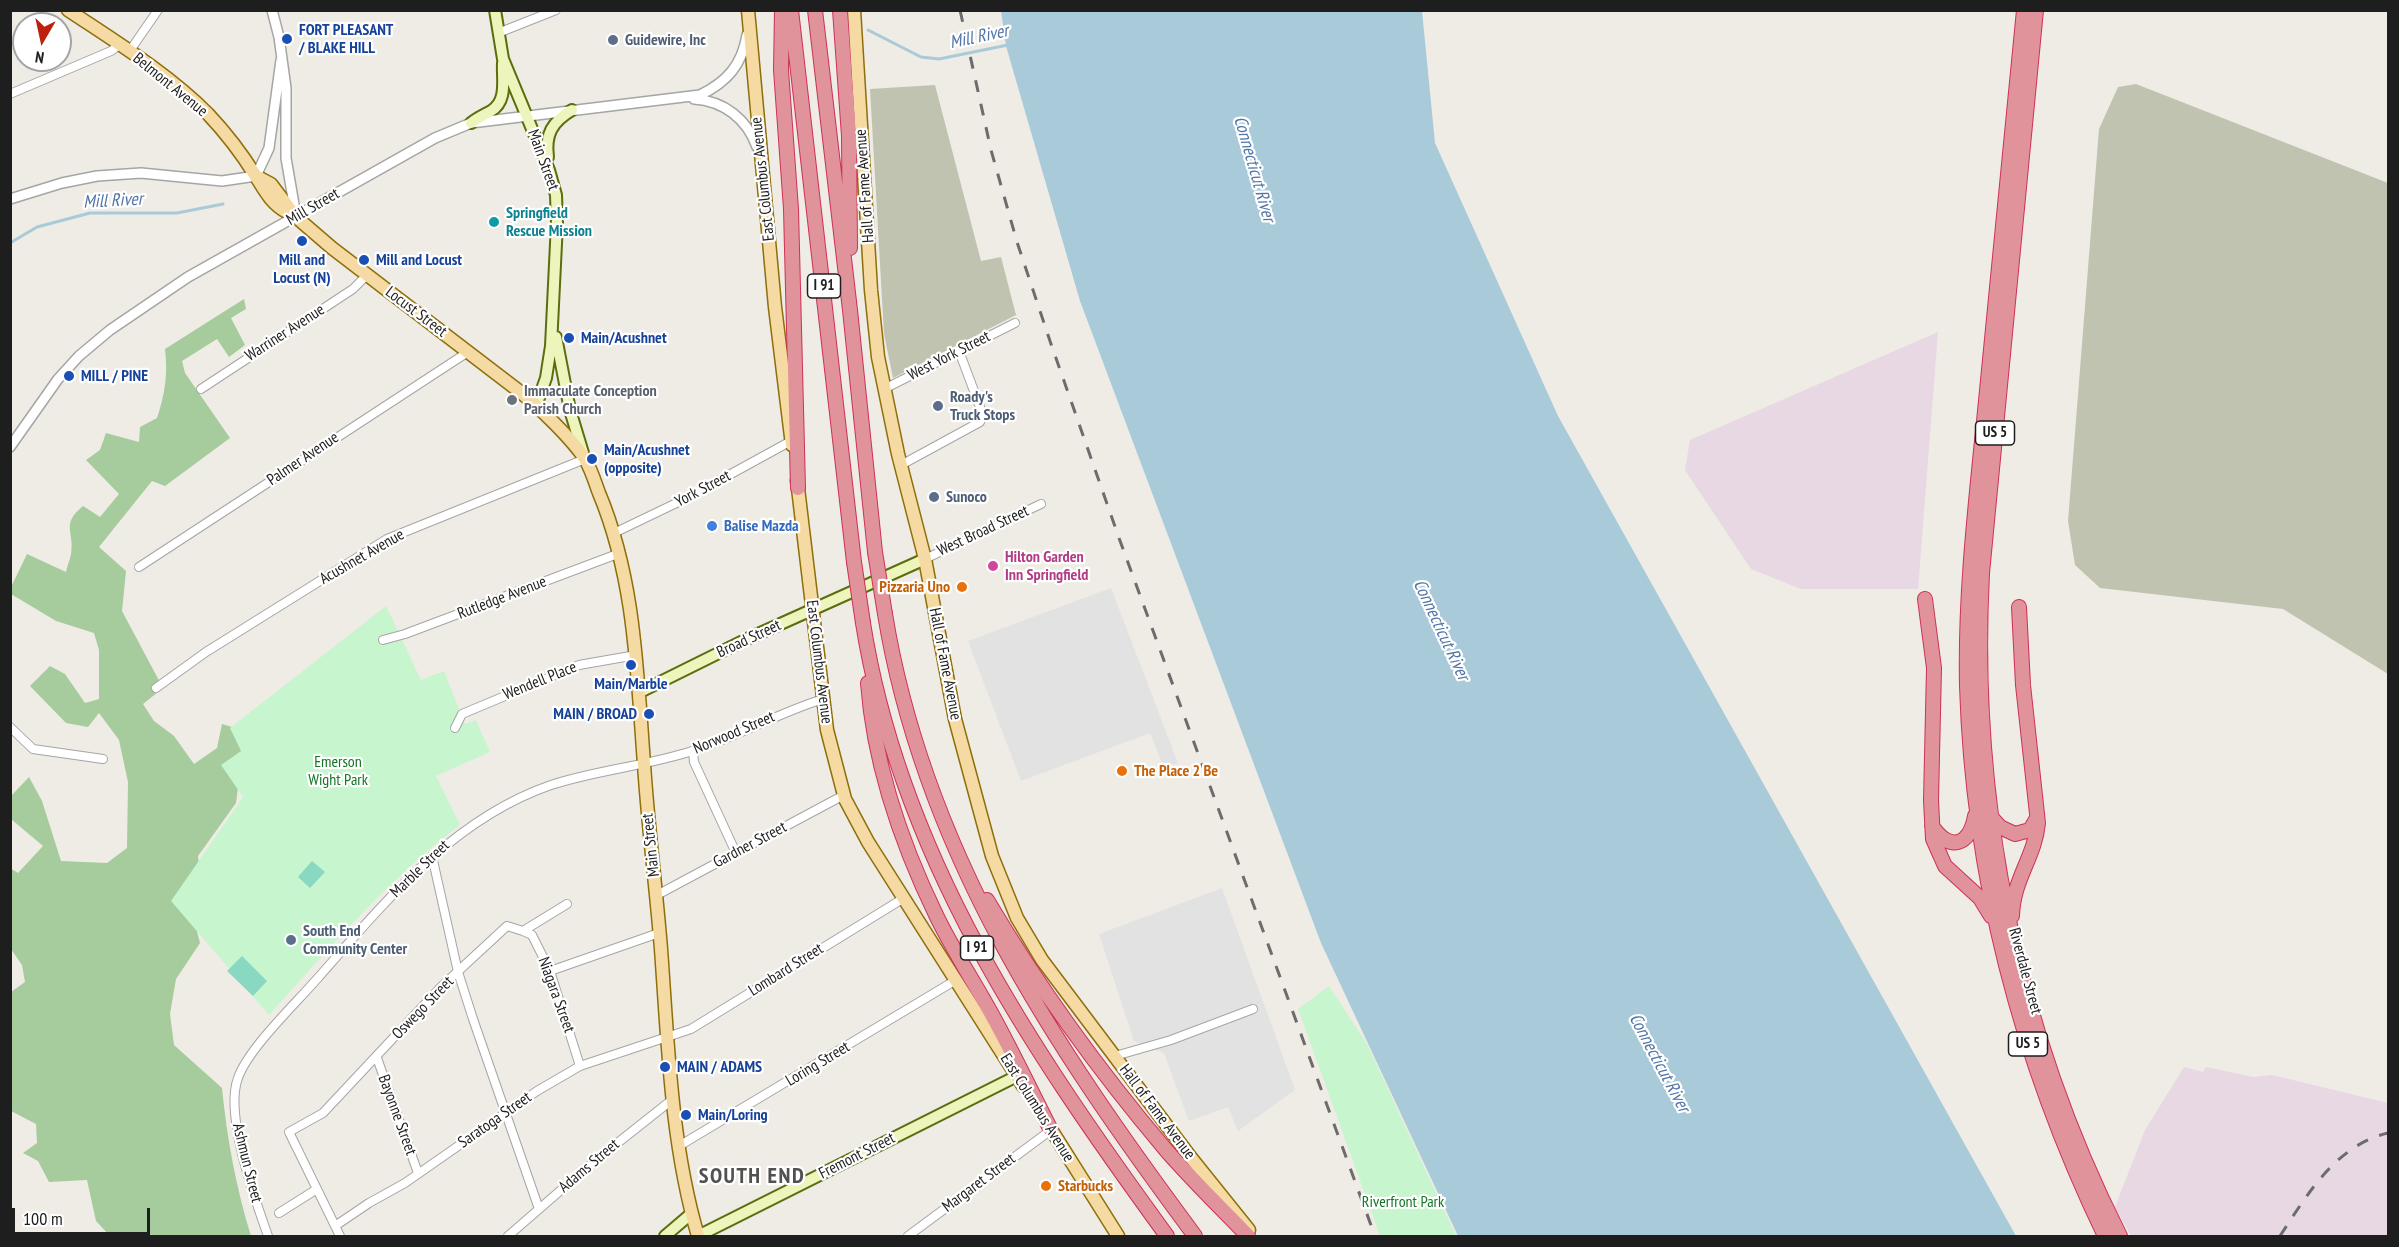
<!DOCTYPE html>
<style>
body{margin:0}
#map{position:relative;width:2399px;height:1247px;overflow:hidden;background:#efece5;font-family:"PT Sans Narrow",sans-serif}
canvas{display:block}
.frame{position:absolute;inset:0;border:12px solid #1e1e1e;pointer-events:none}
.north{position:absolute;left:12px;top:12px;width:60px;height:60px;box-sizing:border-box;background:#fff;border:2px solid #a5a5a5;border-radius:50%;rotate:189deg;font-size:16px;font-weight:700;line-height:24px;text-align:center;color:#1e1e1e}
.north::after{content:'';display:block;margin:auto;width:21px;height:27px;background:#be1f0f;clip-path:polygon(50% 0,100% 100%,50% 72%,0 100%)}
.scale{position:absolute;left:12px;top:1208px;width:138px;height:27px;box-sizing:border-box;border:3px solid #1e1e1e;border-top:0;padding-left:8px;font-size:18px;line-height:21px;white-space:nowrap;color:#1e1e1e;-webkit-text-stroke:4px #fff;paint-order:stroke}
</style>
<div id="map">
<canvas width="2399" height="1247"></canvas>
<div class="frame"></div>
<div class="north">N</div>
<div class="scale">100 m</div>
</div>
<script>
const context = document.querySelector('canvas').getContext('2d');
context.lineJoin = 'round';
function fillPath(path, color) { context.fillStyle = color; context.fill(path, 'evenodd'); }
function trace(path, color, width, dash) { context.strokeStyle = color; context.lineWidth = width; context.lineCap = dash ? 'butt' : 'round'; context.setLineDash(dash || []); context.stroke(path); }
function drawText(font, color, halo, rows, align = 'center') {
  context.font = font + ' "PT Sans Narrow",sans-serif'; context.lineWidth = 4.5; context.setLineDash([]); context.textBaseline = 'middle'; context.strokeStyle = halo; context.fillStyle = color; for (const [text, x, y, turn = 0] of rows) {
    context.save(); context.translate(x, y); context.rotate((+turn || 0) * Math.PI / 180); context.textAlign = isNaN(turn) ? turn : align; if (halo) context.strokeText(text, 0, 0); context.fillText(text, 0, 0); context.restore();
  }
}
fillPath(new Path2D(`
 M 1938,332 L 1918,589 L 1801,589 L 1751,569 L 1685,470 L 1690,440 Z
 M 2184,1067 L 2203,1072 L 2206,1067 L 2253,1077 L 2272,1075 L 2388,1103 L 2388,1236 L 2131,1236 L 2115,1207 L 2145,1130 Z`), '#e7d8e3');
fillPath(new Path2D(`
 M 2136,84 L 2388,183 L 2388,674 L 2283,609 L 2100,588 L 2075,565 L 2068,521 L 2099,129 L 2118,87 Z
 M 935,85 L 981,261 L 1001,257 L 1016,315 L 893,378 L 884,334 L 870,89 Z`), '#c1c3b1');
fillPath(new Path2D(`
 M 244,299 L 246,309 L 231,318 L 245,345 L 229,357 L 217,339 L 182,361 L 185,373 L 230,438 L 165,486 L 152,481 L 99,547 L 126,571 L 122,611 L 163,688 L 143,704 L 154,721 L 174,736 L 194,764 L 217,748 L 222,724 L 245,731 L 236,803 L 198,856 L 201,884 L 191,909 L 200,943 L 176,979 L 170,1014 L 174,1045 L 222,1088 C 227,1139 236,1187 251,1236 L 110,1236 L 96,1221 L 87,1180 L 49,1182 L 38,1161 L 23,1153 L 37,1143 L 36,1124 L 11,1111 L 11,992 L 25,982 L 22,965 L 11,949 L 10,868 L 18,873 L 43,846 L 11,819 L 11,796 L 29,777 L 42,801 L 61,861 L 107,863 L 127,848 L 128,782 L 119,740 L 99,713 L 88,727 L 66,723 L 30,686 L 50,666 L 65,674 L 85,703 L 99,699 L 99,650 L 94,633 L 56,621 L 11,594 L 11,587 L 27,554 L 66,572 C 67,566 70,560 71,554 C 75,531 60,525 83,506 L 100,517 L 119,494 L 86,460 L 100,450 L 106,433 L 139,442 L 140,427 L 157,418 C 165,394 168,374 165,349 Z`), '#a6cb9d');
fillPath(new Path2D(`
 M 386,606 L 421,680 L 444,671 L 465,724 L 476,720 L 490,752 L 436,776 L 460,825 C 388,879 329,949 269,1015 L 171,901 L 243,797 L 221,765 L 241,751 L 230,728 Z
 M 1329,986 L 1367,1044 L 1456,1236 L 1380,1236 L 1298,1009 Z`), '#c6f5ce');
fillPath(new Path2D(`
 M 312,861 L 325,872 L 310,888 L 298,877 Z
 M 242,956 L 267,981 L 253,996 L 227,971 Z`), '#89d8c1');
fillPath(new Path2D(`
 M 1111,588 L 1178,763 L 1164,768 L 1150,733 L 1021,781 L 968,641 Z
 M 1222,888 L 1295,1090 L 1238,1131 L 1228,1107 L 1189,1121 L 1164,1053 L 1134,1041 L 1099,934 Z`), '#e2e2e2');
fillPath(new Path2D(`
 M 1001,11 L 1422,11 L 1435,143 L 1558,416 L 2016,1236 L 1458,1236 L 1321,943 L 1080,301 L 1006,46 Z`), '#a9cad9');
trace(new Path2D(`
 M 868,30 L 921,57 L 939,59 L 1008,45
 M 10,243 L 37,227 L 90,213 L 177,213 L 223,204`), '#a9cad9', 3);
const minor = new Path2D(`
 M 498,33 L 556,10
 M 129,52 L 158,10
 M 10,94 L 111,51 L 119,45
 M 201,389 L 353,289 L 367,275
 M 884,389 L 1015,323
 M 901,465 L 980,422 L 983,415 L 959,351
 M 614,533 L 689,497 L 791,441
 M 925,559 L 1041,504
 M 139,567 L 468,352
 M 383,640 L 405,634 L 620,553
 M 156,688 L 206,652 L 387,539 L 585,459
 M 10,727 L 33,749 L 103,759
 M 455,728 L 462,714 L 579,665 L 636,655
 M 693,751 L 694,762 L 736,853
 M 432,856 L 458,972 L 473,1019 L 539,1209
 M 657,895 L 844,795
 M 523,931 L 532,935 L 550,971 L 580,1066
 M 550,971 L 659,933
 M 1115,1056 L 1171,1040 L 1253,1009
 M 377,1058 L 418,1173
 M 679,1146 L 956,980
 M 279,1213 L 317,1189
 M 335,1226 L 369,1203 L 405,1183 L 537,1091 L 580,1066 L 691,1029 L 904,898
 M 268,1236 C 255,1199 224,1114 238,1078 C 248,1049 295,1004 317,979 C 384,903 452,819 551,785 C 597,770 646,766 692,751 C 737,737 778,713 823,699
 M 340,1236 L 289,1132 L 323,1113 L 441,987 L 507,926 L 523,931 L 567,904
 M 508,1236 L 591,1164 L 673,1099
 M 908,1236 L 1051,1130`);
const tertiary = new Path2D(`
 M 272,10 L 279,37 L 286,88 L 286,158 L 296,216
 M 694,99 C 724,101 747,119 757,147
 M 10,199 L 62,183 L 97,176 L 141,173 L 222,181 L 256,176 L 269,148 L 281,60
 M 10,447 L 58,379 L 79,356 L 110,330 L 188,277 L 435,138 L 471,123 L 700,95 C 727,82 742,65 747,35`);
const secondary = new Path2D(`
 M 495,10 L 503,59 L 549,170 L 556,195 L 557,223 L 551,346 L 546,378 L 536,406
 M 471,123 C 477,118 484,115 491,111 C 508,101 502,79 503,63
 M 548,157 C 545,134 552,122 572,110
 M 556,337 L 570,410 L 583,453
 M 640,692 L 747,639 L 925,559
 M 665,1236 L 692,1213
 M 698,1236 L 1017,1076`);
const primary = new Path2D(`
 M 68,10 C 116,42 167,73 208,114 C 225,132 242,154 255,175 C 264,189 271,204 287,212
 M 748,10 L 775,307 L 792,445
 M 854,10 L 871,290 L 878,357 L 898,454 L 925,559 L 955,719 L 992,856 L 1017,918 L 1042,960 L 1192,1159 L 1249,1230
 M 256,176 L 271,184 L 296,217 L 332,248 L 519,391 C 538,406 572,439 585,459 C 591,469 595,482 599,493 C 635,579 637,672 644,764 C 648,826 656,887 661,949 C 668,1045 671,1144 698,1236
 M 797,480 L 827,730 L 845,799 L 868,842 L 1023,1086
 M 1047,1123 L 1118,1236`);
const motorway = new Path2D(`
 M 782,10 L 781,70 L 791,209 L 798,488
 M 791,10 L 854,562
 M 815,10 L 850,310 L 875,552
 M 840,10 L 849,136 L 850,248
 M 2024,10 C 2011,144 1998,277 1985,411 C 1976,502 1965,594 1967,686 C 1973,878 2022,1064 2105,1236
 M 2036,10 L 1982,573 C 1970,804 2016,1030 2120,1236
 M 1925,599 L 1934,668 L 1931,800 L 1933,839 L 1945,866 L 1980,898 L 1991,916
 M 885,614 C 924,853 1054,1046 1195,1236
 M 863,623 C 900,857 1031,1049 1167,1236
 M 868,683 C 874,765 901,843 937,917 C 955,954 978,988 997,1024 C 1016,1059 1033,1095 1051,1130
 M 1990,816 L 2000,827 L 2015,834 L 2030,830 L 2037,818
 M 1932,826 C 1949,852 1970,846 1975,816
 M 987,900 C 1039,988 1100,1072 1166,1150 C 1192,1180 1221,1208 1248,1236
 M 2012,916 C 2013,879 2035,857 2038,823 L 2023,685 L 2019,607`);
trace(minor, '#a5a5a5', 10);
trace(tertiary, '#a5a5a5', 12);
trace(secondary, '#5b6e0d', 14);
trace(primary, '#8e6f0b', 15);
trace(motorway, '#ce3158', 16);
trace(minor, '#fff', 8);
trace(tertiary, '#fff', 9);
trace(secondary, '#edf5bd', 10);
trace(primary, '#f5daa4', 12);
trace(motorway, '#e0939a', 14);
trace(new Path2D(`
 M 960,10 L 991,150 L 1017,242 L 1050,341 L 1119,538 L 1375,1236
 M 2280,1236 C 2307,1195 2336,1145 2388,1133`), '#6c6c6c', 3, [12, 12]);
const motorwayBridge = new Path2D(`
 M 875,552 L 885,614
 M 854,562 L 863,623`);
trace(motorwayBridge, '#ce3158', 16, []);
trace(motorwayBridge, '#e0939a', 14);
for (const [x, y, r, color] of [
 [287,39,6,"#1a4fb4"],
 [613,40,6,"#5c6f8a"],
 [494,222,6,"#0f9aa8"],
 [302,241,6,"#1a4fb4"],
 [364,260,6,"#1a4fb4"],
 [569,338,6,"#1a4fb4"],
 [69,376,6,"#1a4fb4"],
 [512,400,6,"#6b7280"],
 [938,406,6,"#5c6f8a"],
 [592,459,6,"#1a4fb4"],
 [934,497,6,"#5c6f8a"],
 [712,526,6,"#3f7fe0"],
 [993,566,6,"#d1479c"],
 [962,587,6,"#e8710a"],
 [631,665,6,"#1a4fb4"],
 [649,714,6,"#1a4fb4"],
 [1122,771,6,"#e8710a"],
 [291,940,6,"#5c6f8a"],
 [665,1067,6,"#1a4fb4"],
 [686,1115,6,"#1a4fb4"],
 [1046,1186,6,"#e8710a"]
]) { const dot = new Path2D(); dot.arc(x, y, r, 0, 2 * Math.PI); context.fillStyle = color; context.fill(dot); trace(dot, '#fff', 2); }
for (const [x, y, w] of [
 [824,286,33],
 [1995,433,39],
 [977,948,33],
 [2028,1044,39]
]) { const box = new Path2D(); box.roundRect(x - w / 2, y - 12, w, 24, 4.5); context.fillStyle = '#fff'; context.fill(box); trace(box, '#1e1e1e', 1.5); }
drawText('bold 15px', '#1e1e1e', null, [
 ["I 91",824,286],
 ["US 5",1995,433],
 ["I 91",977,948],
 ["US 5",2028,1044]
]);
drawText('bold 16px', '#164399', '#fff', [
 ["FORT PLEASANT",299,30],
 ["/ BLAKE HILL",299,48],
 ["Mill and",302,260,"center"],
 ["Locust (N)",302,278,"center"],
 ["Mill and Locust",376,260],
 ["Main/Acushnet",581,338],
 ["MILL / PINE",81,376],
 ["Main/Acushnet",604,450],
 ["(opposite)",604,468],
 ["Main/Marble",631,684,"center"],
 ["MAIN / BROAD",637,714,"right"],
 ["MAIN / ADAMS",677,1067],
 ["Main/Loring",698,1115]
], 'left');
drawText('bold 16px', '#4e5e75', '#fff', [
 ["Guidewire, Inc",625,40],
 ["Roady's",950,397],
 ["Truck Stops",950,415],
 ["Sunoco",946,497],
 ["South End",303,931],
 ["Community Center",303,949]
], 'left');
drawText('16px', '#1e1e1e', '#fff', [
 ["Belmont Avenue",170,85,39],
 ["Main Street",543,160,70],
 ["East Columbus Avenue",763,179,-96],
 ["Hall of Fame Avenue",865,186,-94],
 ["Mill Street",313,207,-30],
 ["Locust Street",416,312,37],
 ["Warriner Avenue",285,333,-33],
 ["West York Street",949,356,-27],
 ["Palmer Avenue",303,459,-34],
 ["York Street",703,489,-28],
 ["West Broad Street",983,531,-25],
 ["Acushnet Avenue",362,557,-30],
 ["Rutledge Avenue",502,598,-21],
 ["Broad Street",749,639,-25],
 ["East Columbus Avenue",819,662,83],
 ["Hall of Fame Avenue",945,664,79],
 ["Wendell Place",540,681,-22],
 ["Norwood Street",734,733,-23],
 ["Main Street",651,845,-96],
 ["Gardner Street",750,845,-28],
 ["Marble Street",420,869,-44],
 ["Lombard Street",786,970,-32],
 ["Riverdale Street",2025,971,75],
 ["Niagara Street",556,995,70],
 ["Oswego Street",423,1008,-46],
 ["Loring Street",818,1064,-31],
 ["East Columbus Avenue",1037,1108,58],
 ["Hall of Fame Avenue",1157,1112,53],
 ["Bayonne Street",397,1115,70],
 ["Saratoga Street",495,1120,-35],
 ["Fremont Street",857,1156,-27],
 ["Ashmun Street",247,1163,76],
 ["Adams Street",589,1166,-40],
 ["Margaret Street",979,1183,-37]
]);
drawText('bold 16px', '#0d838f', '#fff', [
 ["Springfield",506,213],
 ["Rescue Mission",506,231]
], 'left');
drawText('bold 16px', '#5b616d', '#fff', [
 ["Immaculate Conception",524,391],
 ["Parish Church",524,409]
], 'left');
drawText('bold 16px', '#366cbe', '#fff', [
 ["Balise Mazda",724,526]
], 'left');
drawText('bold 16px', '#b23c85', '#fff', [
 ["Hilton Garden",1005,557],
 ["Inn Springfield",1005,575]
], 'left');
drawText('bold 16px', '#c56008', '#fff', [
 ["Pizzaria Uno",950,587,"right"],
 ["The Place 2 Be",1134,771],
 ["Starbucks",1058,1186]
], 'left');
drawText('16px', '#137525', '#fff', [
 ["Emerson",338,762],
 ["Wight Park",338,780],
 ["Riverfront Park",1403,1202]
]);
drawText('italic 18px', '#5275a7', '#fff', [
 ["Mill River",979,37,-12],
 ["Connecticut River",1254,169,74],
 ["Mill River",113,201,-3],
 ["Connecticut River",1441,630,65],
 ["Connecticut River",1659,1063,62]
]);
context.letterSpacing = '1.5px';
drawText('bold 22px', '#515151', '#fff', [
 ["SOUTH END",752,1177]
]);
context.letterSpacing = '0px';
</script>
